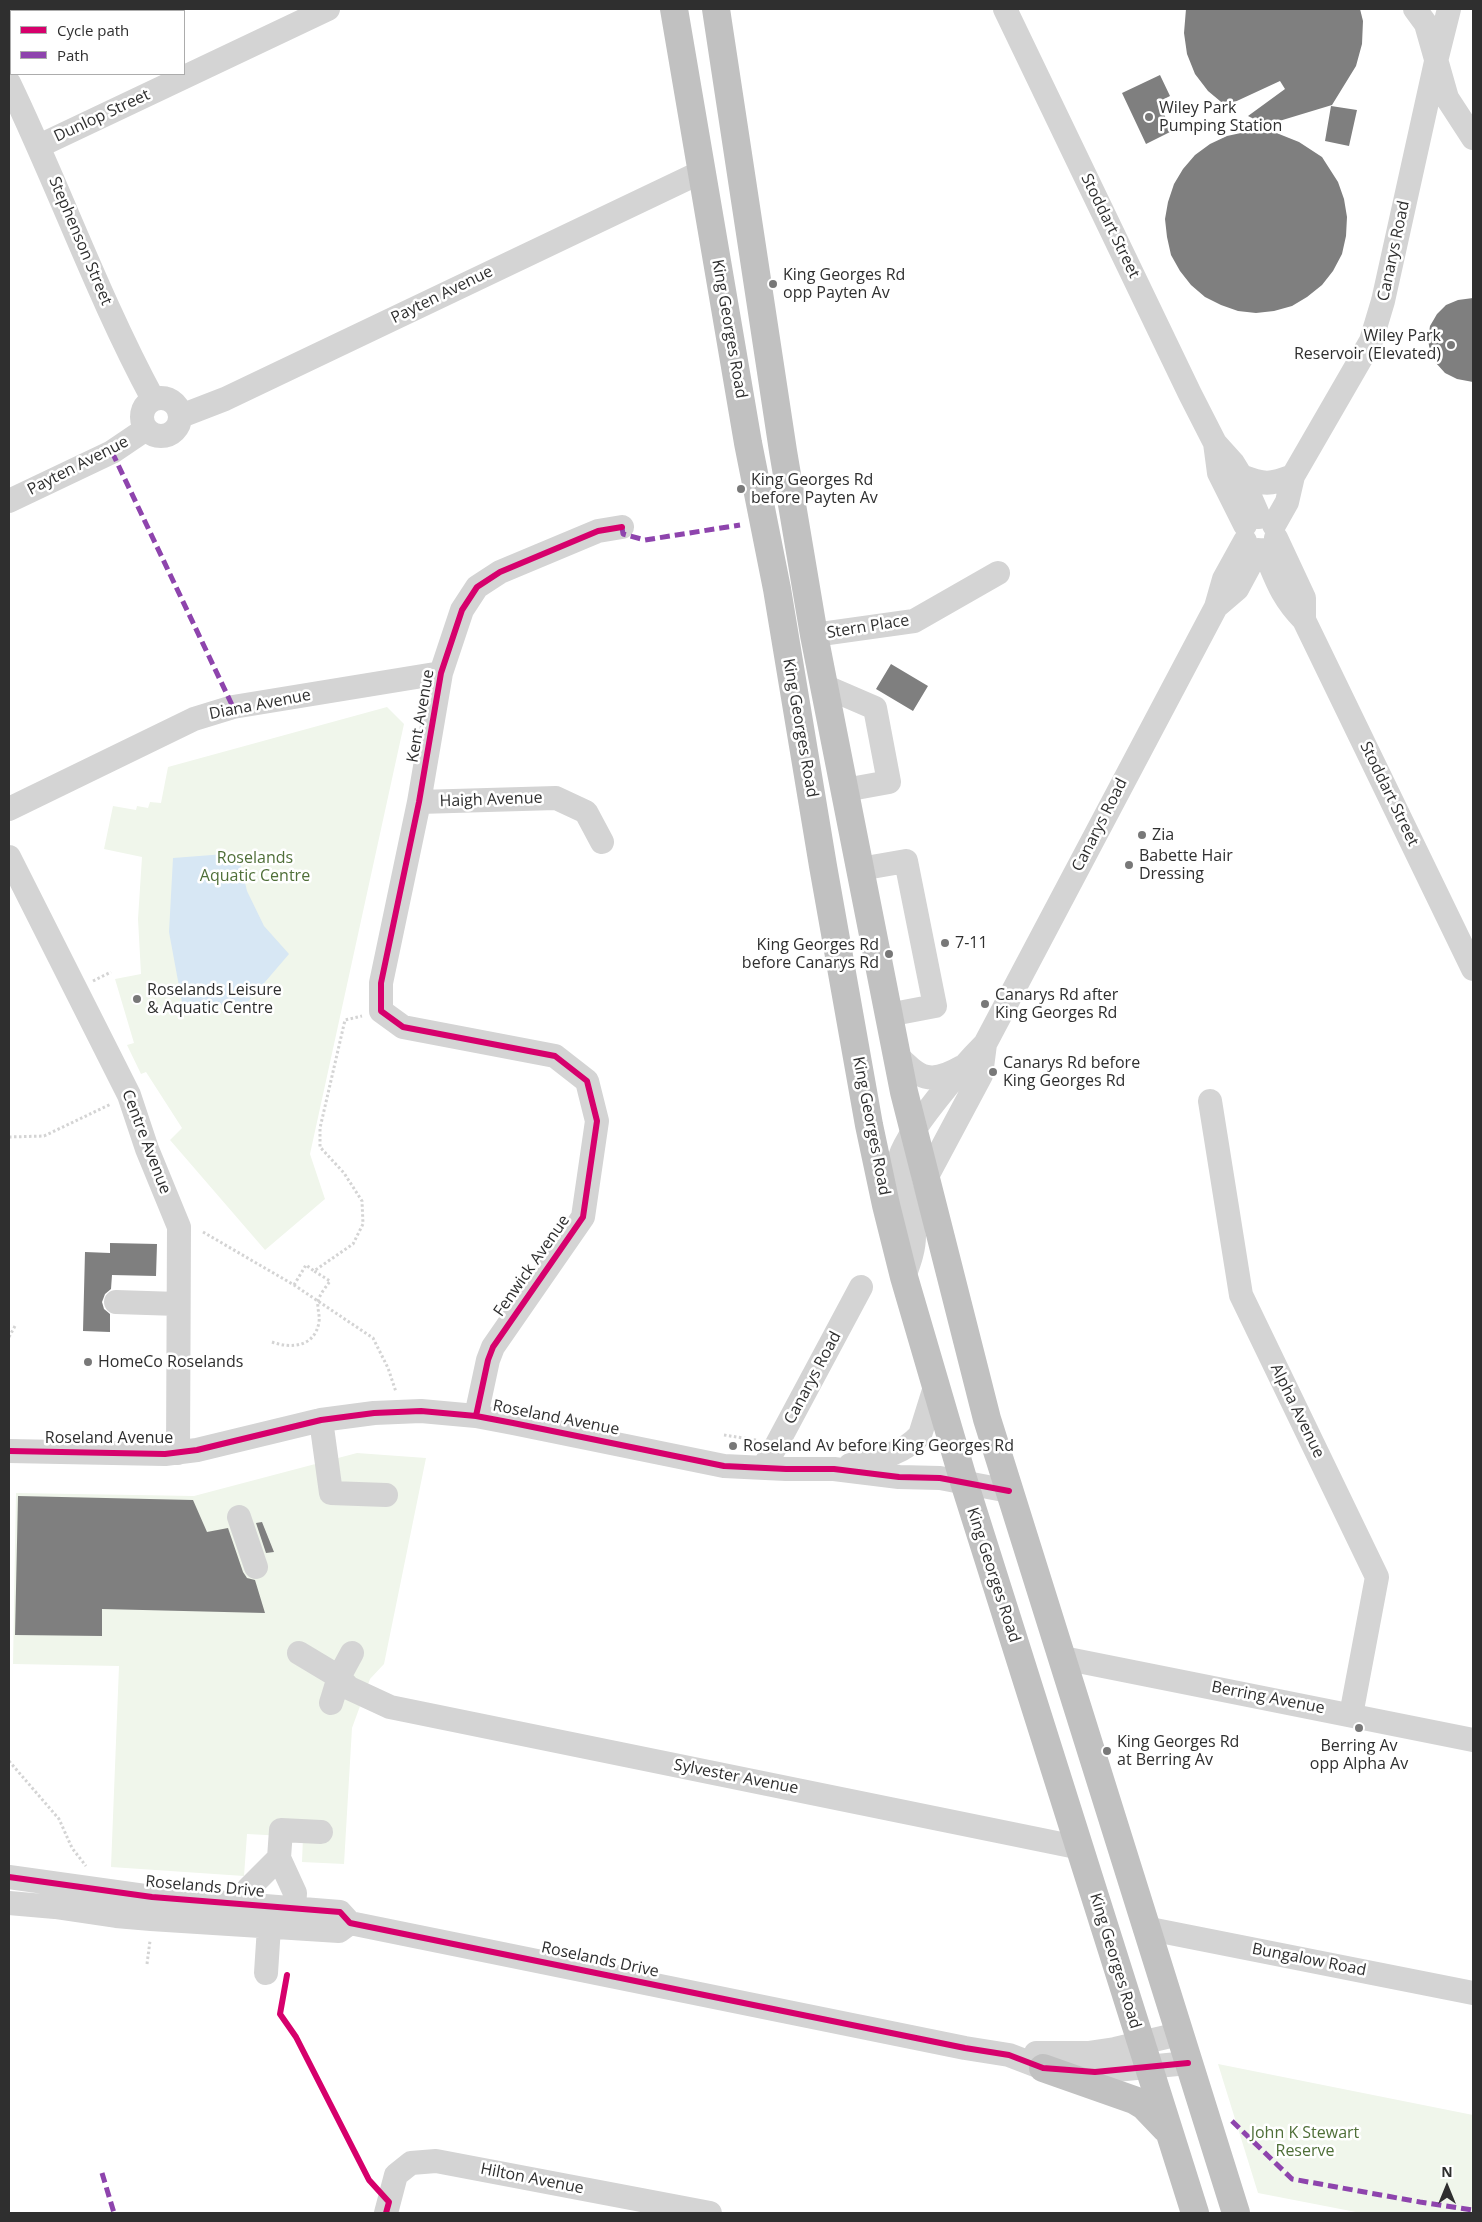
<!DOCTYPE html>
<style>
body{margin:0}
#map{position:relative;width:1482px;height:2222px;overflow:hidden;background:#fff;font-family:"Open Sans",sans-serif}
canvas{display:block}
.frame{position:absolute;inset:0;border:10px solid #2f2f2f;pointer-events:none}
.legend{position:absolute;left:10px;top:10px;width:175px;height:65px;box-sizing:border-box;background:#fff;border:1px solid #acacac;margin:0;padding:6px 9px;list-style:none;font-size:15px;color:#2f2f2f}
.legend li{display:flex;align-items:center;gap:10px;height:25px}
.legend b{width:25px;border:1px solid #acacac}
.north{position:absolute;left:1422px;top:2162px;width:50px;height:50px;-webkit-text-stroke:4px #fff;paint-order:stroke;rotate:0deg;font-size:14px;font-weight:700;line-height:20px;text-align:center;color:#2f2f2f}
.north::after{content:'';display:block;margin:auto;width:18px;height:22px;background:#2f2f2f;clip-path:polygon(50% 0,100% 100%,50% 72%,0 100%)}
</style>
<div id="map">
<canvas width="1482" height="2222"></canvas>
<div class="frame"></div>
<ul class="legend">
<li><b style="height:6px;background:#d6006c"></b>Cycle path</li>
<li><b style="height:6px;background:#8e44ad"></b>Path</li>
</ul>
<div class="north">N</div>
</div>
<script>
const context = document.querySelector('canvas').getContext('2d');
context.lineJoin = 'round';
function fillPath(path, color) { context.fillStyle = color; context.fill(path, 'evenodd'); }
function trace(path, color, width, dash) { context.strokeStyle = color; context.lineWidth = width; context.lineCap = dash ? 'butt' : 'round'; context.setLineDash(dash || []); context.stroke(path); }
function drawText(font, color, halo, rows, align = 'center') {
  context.font = font + ' "Open Sans",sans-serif'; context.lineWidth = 5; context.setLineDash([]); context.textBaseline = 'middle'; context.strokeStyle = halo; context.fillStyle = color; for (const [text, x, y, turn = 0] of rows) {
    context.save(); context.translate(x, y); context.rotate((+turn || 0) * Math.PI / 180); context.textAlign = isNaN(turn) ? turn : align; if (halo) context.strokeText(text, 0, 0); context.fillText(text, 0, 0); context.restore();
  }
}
fillPath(new Path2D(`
 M 387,707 L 404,724 L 310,1154 L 325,1199 L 265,1250 L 170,1140 L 182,1128 L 146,1072 L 141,1074 L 127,1045 L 134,1043 L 115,979 L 141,974 L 138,919 L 142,857 L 104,849 L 113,806 L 136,810 L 137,806 L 148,808 L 150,802 L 161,803 L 168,767 Z
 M 357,1453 L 426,1458 L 384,1664 L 370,1679 L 352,1728 L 344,1864 L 302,1862 L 303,1837 L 247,1834 L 244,1876 L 111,1867 L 119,1666 L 13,1664 L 16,1493 L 194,1496 Z
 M 1218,2064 L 1473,2115 L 1473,2213 L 1361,2213 L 1258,2193 Z`), '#f0f6eb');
fillPath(new Path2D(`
 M 238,853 L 247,891 L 264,926 L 289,954 L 247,1003 L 183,1008 L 169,932 L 173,858 Z`), '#d7e7f4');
fillPath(new Path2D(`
 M 1186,9 L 1360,9 L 1363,21 L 1362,44 L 1356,66 L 1332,105 L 1266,125 L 1248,116 L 1285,89 L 1280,81 L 1226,106 L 1208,91 L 1195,74 L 1187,54 L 1184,33 Z
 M 1160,75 L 1170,96 L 1158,102 L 1172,131 L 1146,144 L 1122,93 Z
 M 1331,106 L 1357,110 L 1349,146 L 1325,141 Z
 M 1264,128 L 1299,142 L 1322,157 L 1338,182 L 1344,199 L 1347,217 L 1346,236 L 1342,254 L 1333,271 L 1322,285 L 1307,297 L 1292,306 L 1274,311 L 1256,313 L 1238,311 L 1221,305 L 1205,297 L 1191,285 L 1180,271 L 1171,255 L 1167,237 L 1165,219 L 1168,202 L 1174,184 L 1183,169 L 1195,155 L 1210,144 L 1227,136 Z
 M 1473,298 L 1473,382 L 1457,379 L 1445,373 L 1436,363 L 1430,352 L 1428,339 L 1430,326 L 1437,314 L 1446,305 L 1458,300 Z
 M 891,664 L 928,686 L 913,711 L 876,689 Z
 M 110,1243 L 157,1244 L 156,1276 L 112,1275 L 111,1289 L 105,1294 L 102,1302 L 104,1309 L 110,1314 L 110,1332 L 83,1331 L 85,1252 L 110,1253 Z
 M 18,1496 L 193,1500 L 207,1532 L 228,1528 L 243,1572 L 247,1578 L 255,1580 L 265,1613 L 102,1609 L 102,1636 L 15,1635 Z
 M 262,1522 L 274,1552 L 266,1553 L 256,1523 Z`), '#7f7f7f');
trace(new Path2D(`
 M 93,981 L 111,972
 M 9,1137 L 44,1136 L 111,1104
 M 203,1232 L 294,1285 L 373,1338 L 388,1368 L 396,1392
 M 294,1285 L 306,1265 L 314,1271
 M 9,1337 L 15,1326
 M 272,1342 C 291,1349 315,1347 319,1322 C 320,1315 317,1308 318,1302 C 319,1295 326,1287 330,1281 L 314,1271 L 353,1244 L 363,1224 L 362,1201 L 344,1173 L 320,1147 L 320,1128 L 345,1020 L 362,1016
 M 724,1435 L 756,1440
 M 9,1761 L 59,1819 L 72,1848 L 86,1866
 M 147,1964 L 150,1941`), '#d4d4d4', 3, [2.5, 2.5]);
trace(new Path2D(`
 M 1005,9 L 1190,394 L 1215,443 L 1233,463 L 1241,476 L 1259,517
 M 1415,9 L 1426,24 L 1447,98 L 1473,138
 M 9,83 C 59,187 98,297 153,399
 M 39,146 L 328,9
 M142 417a19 19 0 1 1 38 0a19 19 0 1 1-38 0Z
 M 181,416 L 225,399 L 701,172
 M 1215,443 L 1219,473 L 1245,525
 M 1241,476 C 1264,485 1270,485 1293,476
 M 9,501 L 112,452 L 146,429
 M 1274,525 L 1287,502 L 1293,476 L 1371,341 L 1383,301 L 1437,57 L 1449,9
 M 1276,538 L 1304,598 L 1304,620
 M 1264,550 C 1276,578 1281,597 1304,620 L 1473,969
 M 1216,607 L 1237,589 L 1258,550
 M 814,635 L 914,621 L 998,573
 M 824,686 L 875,708 L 889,782 L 845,790
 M 419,802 L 556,798 L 586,812 L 602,842
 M 9,809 L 194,719 L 233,707 L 441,673
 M 9,857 L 129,1095 L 147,1149 L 179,1227 L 178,1453
 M 860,869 L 906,861 L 935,1006 L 888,1015
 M 895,1054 C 920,1078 929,1086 962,1067
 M 1210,1101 L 1241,1295 L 1377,1577 L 1351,1715
 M 926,1178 L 981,1075 L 985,1044
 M 904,1277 C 909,1263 914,1250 914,1236 C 913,1211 896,1186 899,1161 C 903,1135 965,1064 985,1044 L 1216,607 L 1224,579 L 1245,541
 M 116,1302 L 178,1304
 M 476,1416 L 488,1360 L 493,1347 L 583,1217 L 597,1121 L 587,1081 L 555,1056 L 403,1027 L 381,1011 L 381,983 L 419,802 L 441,673 L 462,610 L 477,587 L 500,572 L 598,531 L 622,527
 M 321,1420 L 331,1493 L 386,1495
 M 9,1451 L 165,1454 L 197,1450 L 321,1420 L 374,1413 L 421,1411 L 476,1416 L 513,1423 L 724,1466 L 786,1469 L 834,1469 L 899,1477 L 940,1478 L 1009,1491
 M 850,1465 C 877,1458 901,1456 920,1435 L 935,1387
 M 763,1468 L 776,1446 L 861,1287
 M 239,1517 L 256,1567
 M 299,1653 L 339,1677 L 349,1688 L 390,1707 L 1081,1848
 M 1063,1658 L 1473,1740
 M 331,1703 L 339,1677 L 352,1653
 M 9,1877 L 152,1897 L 340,1912 L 350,1923 L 965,2048 L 1009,2055 L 1043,2068 L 1095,2072 L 1188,2063
 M 9,1903 L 55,1907 L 116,1916 L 151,1919 L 339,1931 L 350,1923
 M 247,1904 L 248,1889 L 279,1858
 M 294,1908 L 295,1893 L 279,1858 L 281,1830 L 321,1832
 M 1145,1928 L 1473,1993
 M 266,1973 L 269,1927
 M 1036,2053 L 1088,2053 L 1115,2049 L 1179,2034
 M 386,2213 L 396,2175 L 411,2163 L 436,2161 L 710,2213`), '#d4d4d4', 24);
trace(new Path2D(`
 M 674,9 L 748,443 L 777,589 L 823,866 L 869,1125 L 886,1205 L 904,1277 L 964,1482 L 1195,2213
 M 716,9 L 783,451 L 814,635 L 904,1092 L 987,1419 L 1236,2213
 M 1043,2068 L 1134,2100 L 1144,2106 L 1166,2129`), '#c1c1c1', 28);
trace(new Path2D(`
 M 112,452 L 233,707
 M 622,527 L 623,534 L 645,540 L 740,525
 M 1232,2121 L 1292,2179 L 1420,2202 L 1473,2210
 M 102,2173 L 114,2213`), '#8e44ad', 5, [10, 5]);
trace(new Path2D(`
 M 476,1416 L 488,1360 L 493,1347 L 583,1217 L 597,1121 L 587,1081 L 555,1056 L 403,1027 L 381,1011 L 381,983 L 419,802 L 441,673 L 462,610 L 477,587 L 500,572 L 598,531 L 622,527
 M 9,1451 L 165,1454 L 197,1450 L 321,1420 L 374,1413 L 421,1411 L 476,1416 L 513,1423 L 724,1466 L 786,1469 L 834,1469 L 899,1477 L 940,1478 L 1009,1491
 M 9,1877 L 152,1897 L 340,1912 L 350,1923 L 965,2048 L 1009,2055 L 1043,2068 L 1095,2072 L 1188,2063
 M 287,1975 L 280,2014 L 296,2037 L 369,2180 L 389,2202 L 386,2213`), '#d6006c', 6);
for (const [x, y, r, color] of [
 [1149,117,5,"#787878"],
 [773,284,5,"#787878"],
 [1451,345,5,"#787878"],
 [741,489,5,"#787878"],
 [1142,835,5,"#787878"],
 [1129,865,5,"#787878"],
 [945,943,5,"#787878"],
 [889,954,5,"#787878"],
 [137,999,5,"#787878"],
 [985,1004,5,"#787878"],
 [993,1072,5,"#787878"],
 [88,1362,5,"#787878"],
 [733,1446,5,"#787878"],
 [1359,1728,5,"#787878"],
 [1107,1751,5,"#787878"]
]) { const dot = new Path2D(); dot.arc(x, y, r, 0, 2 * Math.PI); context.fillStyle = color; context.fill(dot); trace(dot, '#fff', 2); }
drawText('16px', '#2f2f2f', '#fff', [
 ["Wiley Park",1159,108],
 ["Pumping Station",1159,126],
 ["King Georges Rd",783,275],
 ["opp Payten Av",783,293],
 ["Wiley Park",1441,336,"right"],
 ["Reservoir (Elevated)",1441,354,"right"],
 ["King Georges Rd",751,480],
 ["before Payten Av",751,498],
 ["Zia",1152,835],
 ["Babette Hair",1139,856],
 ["Dressing",1139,874],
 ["7-11",955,943],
 ["King Georges Rd",879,945,"right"],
 ["before Canarys Rd",879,963,"right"],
 ["Roselands Leisure",147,990],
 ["& Aquatic Centre",147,1008],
 ["Canarys Rd after",995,995],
 ["King Georges Rd",995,1013],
 ["Canarys Rd before",1003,1063],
 ["King Georges Rd",1003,1081],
 ["HomeCo Roselands",98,1362],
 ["Roseland Av before King Georges Rd",743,1446],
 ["King Georges Rd",1117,1742],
 ["at Berring Av",1117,1760],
 ["Berring Av",1359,1746,"center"],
 ["opp Alpha Av",1359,1764,"center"]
], 'left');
drawText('16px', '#2f2f2f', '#fff', [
 ["Dunlop Street",102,116,-25],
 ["Stoddart Street",1110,226,64],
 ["Stephenson Street",80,241,67],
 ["Canarys Road",1394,251,-78],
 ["Payten Avenue",442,295,-26],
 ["King Georges Road",729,329,80],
 ["Payten Avenue",78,466,-27],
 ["Stern Place",868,627,-9],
 ["Diana Avenue",260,705,-11],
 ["Kent Avenue",421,716,-80],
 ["King Georges Road",800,728,80],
 ["Stoddart Street",1389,794,64],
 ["Haigh Avenue",491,800,-2],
 ["Canarys Road",1100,825,-63],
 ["King Georges Road",871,1126,79],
 ["Centre Avenue",146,1142,69],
 ["Fenwick Avenue",532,1266,-55],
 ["Canarys Road",813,1378,-62],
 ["Alpha Avenue",1297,1411,64],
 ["Roseland Avenue",556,1418,11],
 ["Roseland Avenue",109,1438],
 ["King Georges Road",993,1575,72],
 ["Berring Avenue",1268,1698,11],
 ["Sylvester Avenue",736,1777,11],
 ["Roselands Drive",205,1887,5],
 ["Roselands Drive",600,1960,12],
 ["Bungalow Road",1309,1960,11],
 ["King Georges Road",1115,1961,73],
 ["Hilton Avenue",532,2179,11]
]);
drawText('16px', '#4f6f38', '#fff', [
 ["Roselands",255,858],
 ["Aquatic Centre",255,876],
 ["John K Stewart",1305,2133],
 ["Reserve",1305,2151]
]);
</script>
